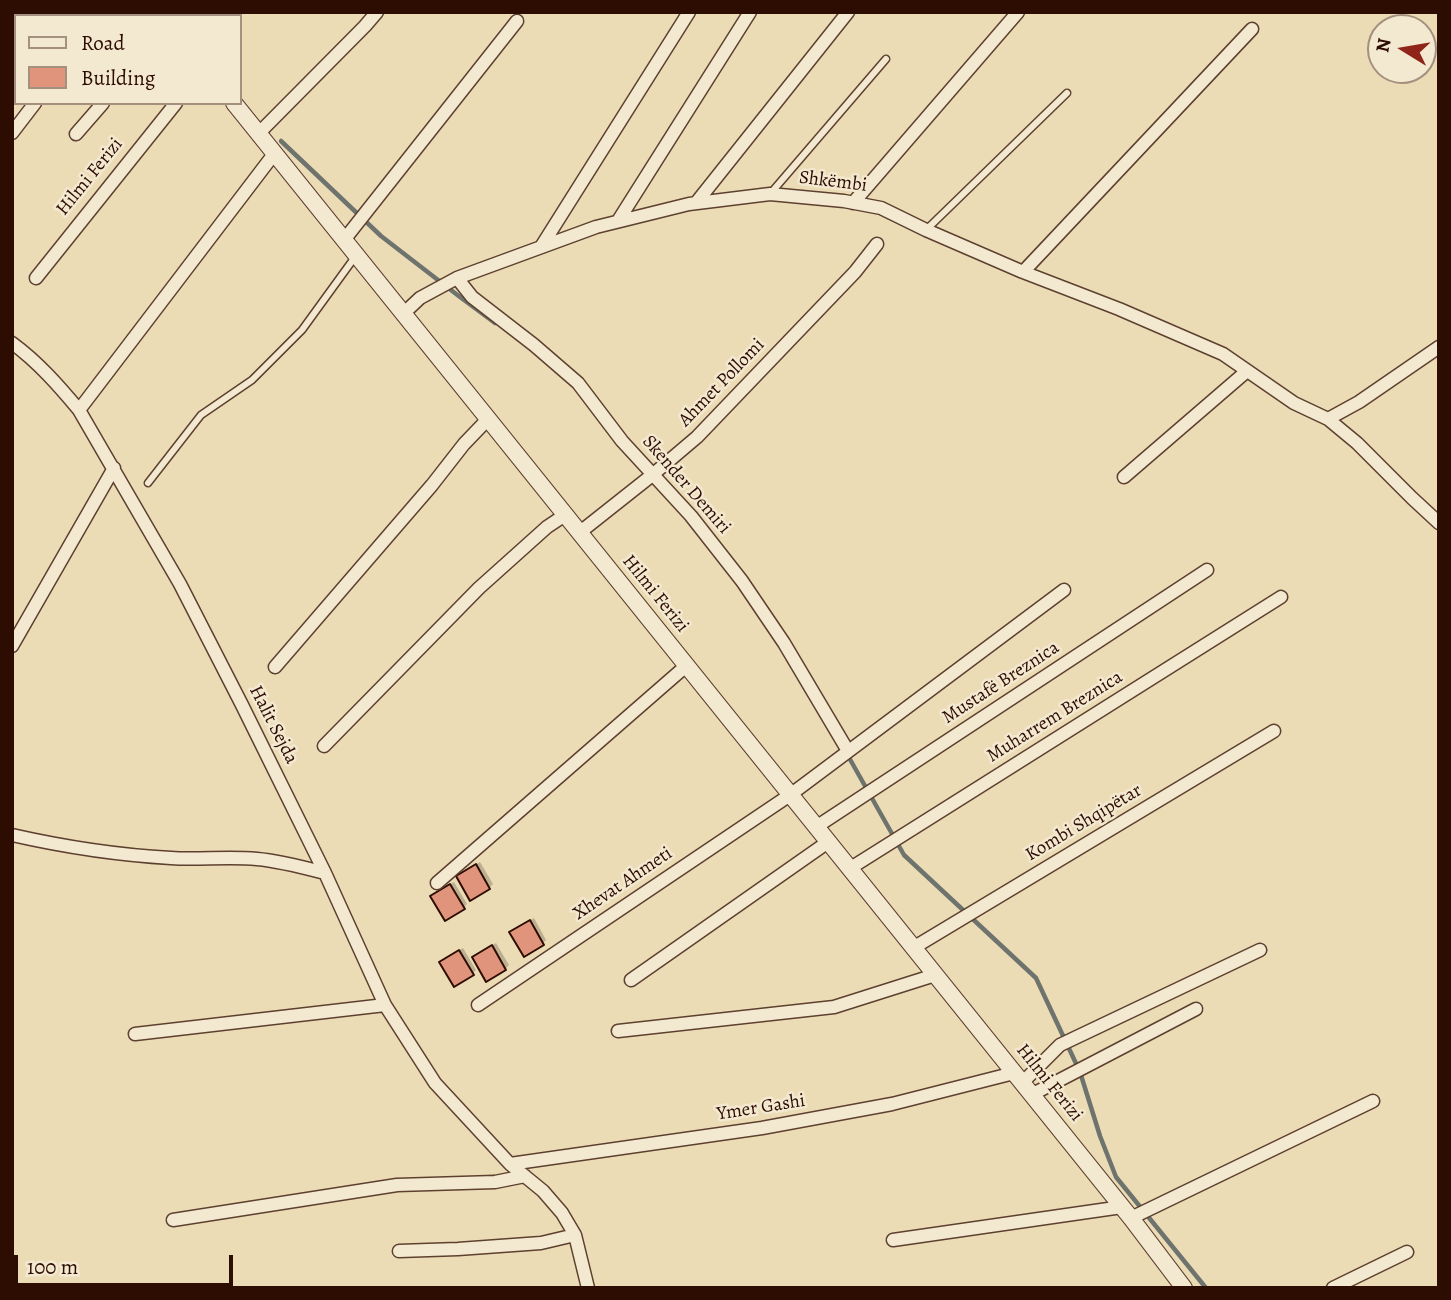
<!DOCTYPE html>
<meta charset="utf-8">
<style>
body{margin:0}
#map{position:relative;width:1451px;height:1300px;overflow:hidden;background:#ecdcb6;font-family:Alegreya,serif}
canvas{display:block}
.frame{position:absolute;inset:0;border:14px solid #2d0c02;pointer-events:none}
.legend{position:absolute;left:14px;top:14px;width:228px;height:91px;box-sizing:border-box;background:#f3e8d0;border:2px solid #a4907e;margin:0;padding:9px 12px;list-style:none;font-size:21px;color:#2d0c02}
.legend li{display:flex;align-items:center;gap:14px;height:35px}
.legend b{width:35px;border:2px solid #a4907e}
.north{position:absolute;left:1367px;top:14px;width:70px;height:70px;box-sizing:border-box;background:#f3e8d0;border:2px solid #a4907e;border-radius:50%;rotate:281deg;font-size:19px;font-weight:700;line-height:28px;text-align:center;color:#2d0c02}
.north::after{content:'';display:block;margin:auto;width:24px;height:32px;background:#8f2418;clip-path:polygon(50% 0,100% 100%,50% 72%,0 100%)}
.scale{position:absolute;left:14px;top:1255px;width:219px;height:32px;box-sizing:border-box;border:4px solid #2d0c02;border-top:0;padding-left:9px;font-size:21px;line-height:24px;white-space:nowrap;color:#2d0c02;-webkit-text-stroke:5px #f3e8d0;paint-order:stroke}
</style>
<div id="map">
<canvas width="1451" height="1300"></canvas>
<div class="frame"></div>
<ul class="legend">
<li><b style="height:9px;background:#f3e8d0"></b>Road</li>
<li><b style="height:19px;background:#e1947c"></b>Building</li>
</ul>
<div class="north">N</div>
<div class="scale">100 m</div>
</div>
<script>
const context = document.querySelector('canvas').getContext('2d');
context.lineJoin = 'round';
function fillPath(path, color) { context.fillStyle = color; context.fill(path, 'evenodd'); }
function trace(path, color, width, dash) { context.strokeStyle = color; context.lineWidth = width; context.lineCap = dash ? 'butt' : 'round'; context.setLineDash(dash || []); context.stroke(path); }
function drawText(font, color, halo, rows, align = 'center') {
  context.font = font + ' Alegreya,serif'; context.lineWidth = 5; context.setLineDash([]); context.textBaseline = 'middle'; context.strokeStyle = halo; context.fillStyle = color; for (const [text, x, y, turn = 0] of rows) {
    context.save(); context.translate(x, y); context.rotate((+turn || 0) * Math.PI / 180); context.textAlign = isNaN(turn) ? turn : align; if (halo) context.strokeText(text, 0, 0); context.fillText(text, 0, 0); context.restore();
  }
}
fillPath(new Path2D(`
 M 480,862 L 493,884 L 489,888 L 462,873 Z
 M 454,882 L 467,904 L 464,907 L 436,893 Z
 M 534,918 L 546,940 L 543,943 L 515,929 Z
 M 496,943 L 509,965 L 505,969 L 478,954 Z
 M 463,948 L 476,970 L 473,973 L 441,962 Z`), '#0003');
trace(new Path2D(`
 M 281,141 L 381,236 L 460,297 L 495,323
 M 847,754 L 904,855 L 1036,978 L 1080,1072 L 1100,1136 L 1116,1177 L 1206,1288`), '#6e746d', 4.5);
const building = new Path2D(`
 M 476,864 L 490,889 L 470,901 L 456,876 Z
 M 450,884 L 465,909 L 445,921 L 430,896 Z
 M 530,920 L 544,945 L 524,957 L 509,932 Z
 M 492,945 L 506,970 L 486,982 L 472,957 Z
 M 459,950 L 474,975 L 454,987 L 439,962 Z`);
fillPath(building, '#e1947c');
trace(building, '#2d0c02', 2);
const service = new Path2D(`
 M 770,194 L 886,59
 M 926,230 L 1067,93
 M 148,483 L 201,415 L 252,380 L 302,330 L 355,257`);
const minor = new Path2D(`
 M 100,16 L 103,12
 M 211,16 L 214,12
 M 12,133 L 35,103
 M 76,134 L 103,103
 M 258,134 L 365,26 L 377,12
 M 696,203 L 848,12
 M 853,203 L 1018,12
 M 618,221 L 750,12
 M 344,240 L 517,21
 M 541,247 L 689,12
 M 1023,272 L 1252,29
 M 36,278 L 176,103
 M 457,278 L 472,297 L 534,345 L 578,383 L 622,441 L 691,516 L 742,581 L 784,643 L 848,751
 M 403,314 L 420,298 L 457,278 L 596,227 L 689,204 L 770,194 L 844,201 L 881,208 L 926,230 L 1023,272 L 1119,309 L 1223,354 L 1294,403 L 1328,419 L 1357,443 L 1412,498 L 1439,523
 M 12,343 C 38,362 59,386 79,410 L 180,584 L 242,705 L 325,873 L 385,1005 L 435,1083 L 510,1164 L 543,1191 L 562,1213 L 575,1235 L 541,1243 L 458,1249 L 399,1251
 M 79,410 L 274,154
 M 1328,419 L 1359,402 L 1439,347
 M 1124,477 L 1247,371
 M 579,533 L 651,476 L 697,437 L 855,272 L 877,244
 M 12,646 L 114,468
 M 275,667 L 432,485 L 464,444 L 488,419
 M 324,746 L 479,588 L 547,527 L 565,515
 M 816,827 L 1207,570
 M 12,835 C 65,847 117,855 171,858 C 199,860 228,856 257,859 C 280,861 302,867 325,873
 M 849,869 L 1281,597
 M 437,883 L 686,666
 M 913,948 L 1274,731
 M 631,980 L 828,842
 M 478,1005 L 790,795 L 1064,590
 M 618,1031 L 834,1007 L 935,975
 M 135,1034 L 385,1005
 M 1022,1083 L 1060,1045 L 1260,950
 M 1031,1095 L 1196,1009
 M 510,1164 L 762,1128 L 892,1104 L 1014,1073
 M 1131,1218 L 1373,1101
 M 173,1220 L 397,1185 L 495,1182 L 525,1176
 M 575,1235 L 588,1288
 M 893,1240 L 1122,1207
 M 1333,1288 L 1407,1252`);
const tertiary = new Path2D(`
 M 164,12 L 166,16
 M 234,103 L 1131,1218 L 1184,1288`);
trace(service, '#5d402f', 9);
trace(minor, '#5d402f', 15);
trace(tertiary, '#5d402f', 18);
trace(service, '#f3e8d0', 6);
trace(minor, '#f3e8d0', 12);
trace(tertiary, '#f3e8d0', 16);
drawText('19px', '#2d0c02', '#f3e8d0', [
 ["Hilmi Ferizi",90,177,-51],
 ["Shkëmbi",833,182,7],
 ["Ahmet Pollomi",722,383,-46],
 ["Skender Demiri",686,485,49],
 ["Hilmi Ferizi",655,594,51],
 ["Mustafë Breznica",1001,683,-33],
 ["Muharrem Breznica",1055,717,-32],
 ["Halit Sejda",273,725,63],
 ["Kombi Shqipëtar",1084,823,-31],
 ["Xhevat Ahmeti",623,884,-34],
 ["Hilmi Ferizi",1049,1083,51],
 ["Ymer Gashi",761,1108,-9]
]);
</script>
